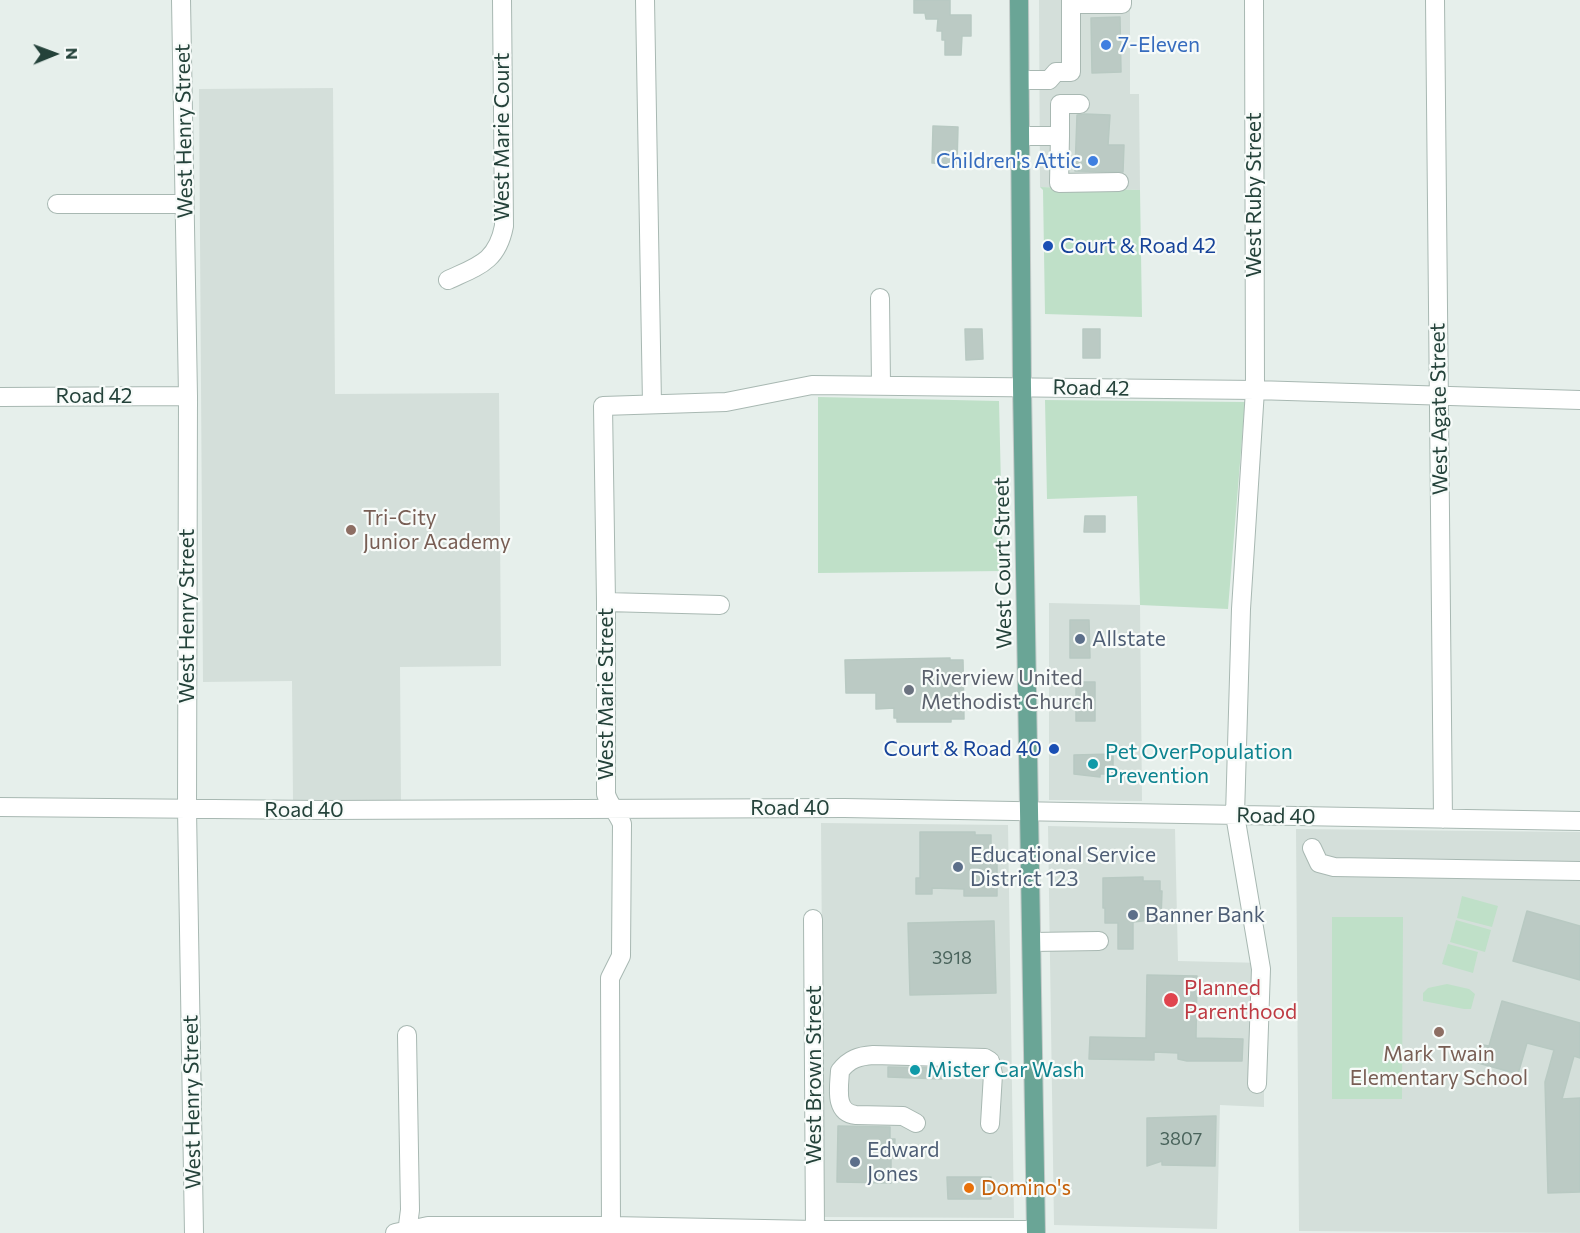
<!DOCTYPE html>
<style>
body{margin:0}
#map{position:relative;width:1580px;height:1233px;overflow:hidden;background:#e6efeb;font-family:Commissioner,sans-serif}
canvas{display:block}
.north{position:absolute;left:24px;top:24px;width:60px;height:60px;-webkit-text-stroke:4px #f7fbf9;paint-order:stroke;rotate:89deg;font-size:16px;font-weight:700;line-height:24px;text-align:center;color:#24423a}
.north::after{content:'';display:block;margin:auto;width:21px;height:27px;background:#24423a;clip-path:polygon(50% 0,100% 100%,50% 72%,0 100%)}
</style>
<div id="map">
<canvas width="1580" height="1233"></canvas>
<div class="north">N</div>
</div>
<script>
const context = document.querySelector('canvas').getContext('2d');
context.lineJoin = 'round';
function fillPath(path, color) { context.fillStyle = color; context.fill(path, 'evenodd'); }
function trace(path, color, width, dash) { context.strokeStyle = color; context.lineWidth = width; context.lineCap = dash ? 'butt' : 'round'; context.setLineDash(dash || []); context.stroke(path); }
function drawText(font, color, halo, rows, align = 'center') {
  context.font = font + ' Commissioner,sans-serif'; context.lineWidth = 4.5; context.setLineDash([]); context.textBaseline = 'middle'; context.strokeStyle = halo; context.fillStyle = color; for (const [text, x, y, turn = 0] of rows) {
    context.save(); context.translate(x, y); context.rotate((+turn || 0) * Math.PI / 180); context.textAlign = isNaN(turn) ? turn : align; if (halo) context.strokeText(text, 0, 0); context.fillText(text, 0, 0); context.restore();
  }
}
fillPath(new Path2D(`
 M 1039,0 L 1130,0 L 1130,94 L 1139,94 L 1140,190 L 1040,187 Z
 M 333,88 L 335,394 L 499,393 L 501,666 L 400,667 L 401,800 L 293,801 L 292,681 L 203,682 L 199,89 Z
 M 1049,603 L 1140,605 L 1142,801 L 1049,800 Z
 M 821,823 L 1008,825 L 1014,1218 L 824,1217 Z
 M 1048,826 L 1175,829 L 1178,961 L 1264,963 L 1264,1107 L 1220,1105 L 1217,1229 L 1054,1225 Z
 M 1296,829 L 1580,832 L 1580,1233 L 1299,1231 Z`), '#d4dfda');
fillPath(new Path2D(`
 M 1040,187 L 1140,190 L 1142,317 L 1045,314 L 1043,190 Z
 M 818,397 L 999,401 L 1003,571 L 818,573 Z
 M 1045,400 L 1245,402 L 1228,609 L 1140,605 L 1137,496 L 1047,499 Z
 M 1462,896 L 1498,906 L 1492,927 L 1457,918 Z
 M 1332,917 L 1403,917 L 1402,1099 L 1332,1099 Z
 M 1456,920 L 1491,930 L 1485,952 L 1450,942 Z
 M 1448,944 L 1478,952 L 1473,973 L 1442,964 Z
 M 1447,984 L 1469,989 L 1475,994 L 1471,1009 L 1464,1009 L 1423,1001 L 1423,993 L 1428,988 Z`), '#bfe0c8');
const building = new Path2D(`
 M 914,0 L 950,0 L 950,15 L 971,15 L 971,36 L 962,36 L 961,55 L 945,55 L 945,40 L 942,40 L 942,31 L 937,31 L 938,19 L 926,19 L 925,13 L 914,13 Z
 M 1120,17 L 1121,72 L 1092,73 L 1091,18 Z
 M 1085,114 L 1110,115 L 1108,145 L 1124,145 L 1123,172 L 1075,171 L 1077,115 Z
 M 933,126 L 958,127 L 957,164 L 932,163 Z
 M 965,329 L 982,329 L 983,359 L 966,360 Z
 M 1083,329 L 1100,329 L 1100,358 L 1083,358 Z
 M 1085,516 L 1105,516 L 1105,532 L 1084,532 Z
 M 1070,620 L 1089,620 L 1090,658 L 1070,658 Z
 M 950,658 L 950,660 L 963,660 L 964,719 L 951,719 L 951,722 L 897,722 L 897,718 L 894,718 L 894,708 L 876,709 L 876,693 L 846,693 L 845,660 Z
 M 1076,682 L 1095,682 L 1095,721 L 1076,721 Z
 M 1113,754 L 1113,774 L 1100,774 L 1100,777 L 1074,774 L 1074,755 Z
 M 920,832 L 975,832 L 975,835 L 991,835 L 991,856 L 997,856 L 997,896 L 964,896 L 964,889 L 932,888 L 932,894 L 916,894 L 916,878 L 920,878 Z
 M 1143,877 L 1143,881 L 1160,881 L 1160,891 L 1162,891 L 1161,919 L 1133,922 L 1133,949 L 1118,949 L 1118,923 L 1105,923 L 1105,908 L 1103,908 L 1103,878 Z
 M 1527,911 L 1580,926 L 1580,980 L 1513,961 Z
 M 994,921 L 996,993 L 910,995 L 908,923 Z
 M 1147,975 L 1197,976 L 1196,1038 L 1243,1039 L 1242,1061 L 1187,1061 L 1178,1059 L 1178,1053 L 1154,1052 L 1154,1060 L 1089,1059 L 1090,1037 L 1146,1038 Z
 M 1502,1001 L 1580,1023 L 1580,1058 L 1574,1056 L 1562,1099 L 1580,1098 L 1580,1192 L 1548,1193 L 1545,1082 L 1554,1050 L 1527,1043 L 1518,1074 L 1478,1063 L 1483,1045 L 1489,1046 Z
 M 888,1067 L 943,1068 L 942,1079 L 888,1077 Z
 M 1216,1116 L 1215,1166 L 1162,1165 L 1162,1161 L 1147,1166 L 1147,1118 Z
 M 838,1126 L 890,1127 L 890,1139 L 895,1139 L 894,1158 L 891,1158 L 891,1183 L 837,1182 Z
 M 947,1177 L 991,1177 L 991,1199 L 948,1199 Z`);
fillPath(building, '#bbcac4');
trace(building, '#b8c9c2', 1.5);
const minor = new Path2D(`
 M 181,0 L 188,396 L 187,809 L 194,1233
 M 645,0 L 652,404
 M 1254,0 L 1255,390 L 1241,609 L 1235,815 L 1261,969 L 1257,1084
 M 1435,0 L 1443,819
 M 1071,4 L 1122,4 L 1122,0
 M 1020,80 L 1049,80 L 1056,72 L 1071,72 L 1071,0
 M 1021,136 L 1060,136 L 1060,104 L 1080,104
 M 1060,136 L 1059,183 L 1119,182
 M 57,204 L 185,204
 M 448,280 C 478,266 497,262 504,226 L 502,0
 M 880,298 L 881,385
 M 0,397 L 188,396
 M 606,602 L 720,605
 M 0,807 L 320,810 L 844,808 L 1580,821
 M 1312,848 L 1319,863 L 1334,867 L 1580,871
 M 813,919 L 815,1230
 M 1032,942 L 1099,941
 M 916,1123 L 903,1116 L 856,1115 C 834,1113 839,1088 840,1071 C 849,1059 859,1056 873,1055 L 985,1058 L 990,1061 L 993,1074 L 990,1124
 M 611,1226 L 610,978 L 621,956 L 622,824 C 618,813 609,805 606,794 L 606,602 L 603,406 L 726,402 L 812,385 L 1255,390 L 1580,400
 M 395,1233 L 428,1226 L 611,1226 L 815,1230 L 1036,1230
 M 407,1233 L 410,1210 L 407,1035`);
const major = new Path2D(`
 M 1019,0 L 1022,387 L 1036,1233`);
trace(minor, '#a8b8b2', 20);
trace(major, '#c2cac8', 20);
trace(minor, '#fff', 18);
trace(major, '#6aa596', 18);
for (const [x, y, r, color] of [
 [1106,45,6,"#3f7fe0"],
 [1093,161,6,"#3f7fe0"],
 [1048,246,6,"#1a4fb4"],
 [351,530,6,"#8d6e63"],
 [1080,639,6,"#5c6f8a"],
 [909,690,6,"#6b7280"],
 [1054,749,6,"#1a4fb4"],
 [1093,764,6,"#0f9aa8"],
 [958,867,6,"#5c6f8a"],
 [1133,915,6,"#5c6f8a"],
 [1171,1000,8,"#e0444e"],
 [1439,1032,6,"#8d6e63"],
 [915,1070,6,"#0f9aa8"],
 [855,1162,6,"#5c6f8a"],
 [969,1188,6,"#e8710a"]
]) { const dot = new Path2D(); dot.arc(x, y, r, 0, 2 * Math.PI); context.fillStyle = color; context.fill(dot); trace(dot, '#f7fbf9', 2); }
drawText('18px', '#4a645c', null, [
 ["3918",952,958],
 ["3807",1181,1139]
]);
drawText('21px', '#366cbe', '#f7fbf9', [
 ["7-Eleven",1118,45],
 ["Children's Attic",1081,161,"right"]
], 'left');
drawText('21px', '#24423a', '#f7fbf9', [
 ["West Henry Street",184,131,-91],
 ["West Marie Court",502,137,-90],
 ["West Ruby Street",1254,195,-90],
 ["Road 42",1091,388,1],
 ["Road 42",94,396],
 ["West Agate Street",1439,409,-91],
 ["West Court Street",1003,563,-91],
 ["West Henry Street",187,616,-90],
 ["West Marie Street",606,694,-90],
 ["Road 40",790,808],
 ["Road 40",304,810],
 ["Road 40",1276,816,1],
 ["West Brown Street",814,1075,-90],
 ["West Henry Street",192,1102,-91]
]);
drawText('21px', '#164399', '#f7fbf9', [
 ["Court & Road 42",1060,246],
 ["Court & Road 40",1042,749,"right"]
], 'left');
drawText('21px', '#785e54', '#f7fbf9', [
 ["Tri-City",363,518],
 ["Junior Academy",363,542],
 ["Mark Twain",1439,1054,"center"],
 ["Elementary School",1439,1078,"center"]
], 'left');
drawText('21px', '#4e5e75', '#f7fbf9', [
 ["Allstate",1092,639],
 ["Educational Service",970,855],
 ["District 123",970,879],
 ["Banner Bank",1145,915],
 ["Edward",867,1150],
 ["Jones",867,1174]
], 'left');
drawText('21px', '#5b616d', '#f7fbf9', [
 ["Riverview United",921,678],
 ["Methodist Church",921,702]
], 'left');
drawText('21px', '#0d838f', '#f7fbf9', [
 ["Pet OverPopulation",1105,752],
 ["Prevention",1105,776],
 ["Mister Car Wash",927,1070]
], 'left');
drawText('21px', '#be3a42', '#f7fbf9', [
 ["Planned",1184,988],
 ["Parenthood",1184,1012]
], 'left');
drawText('21px', '#c56008', '#f7fbf9', [
 ["Domino's",981,1188]
], 'left');
</script>
